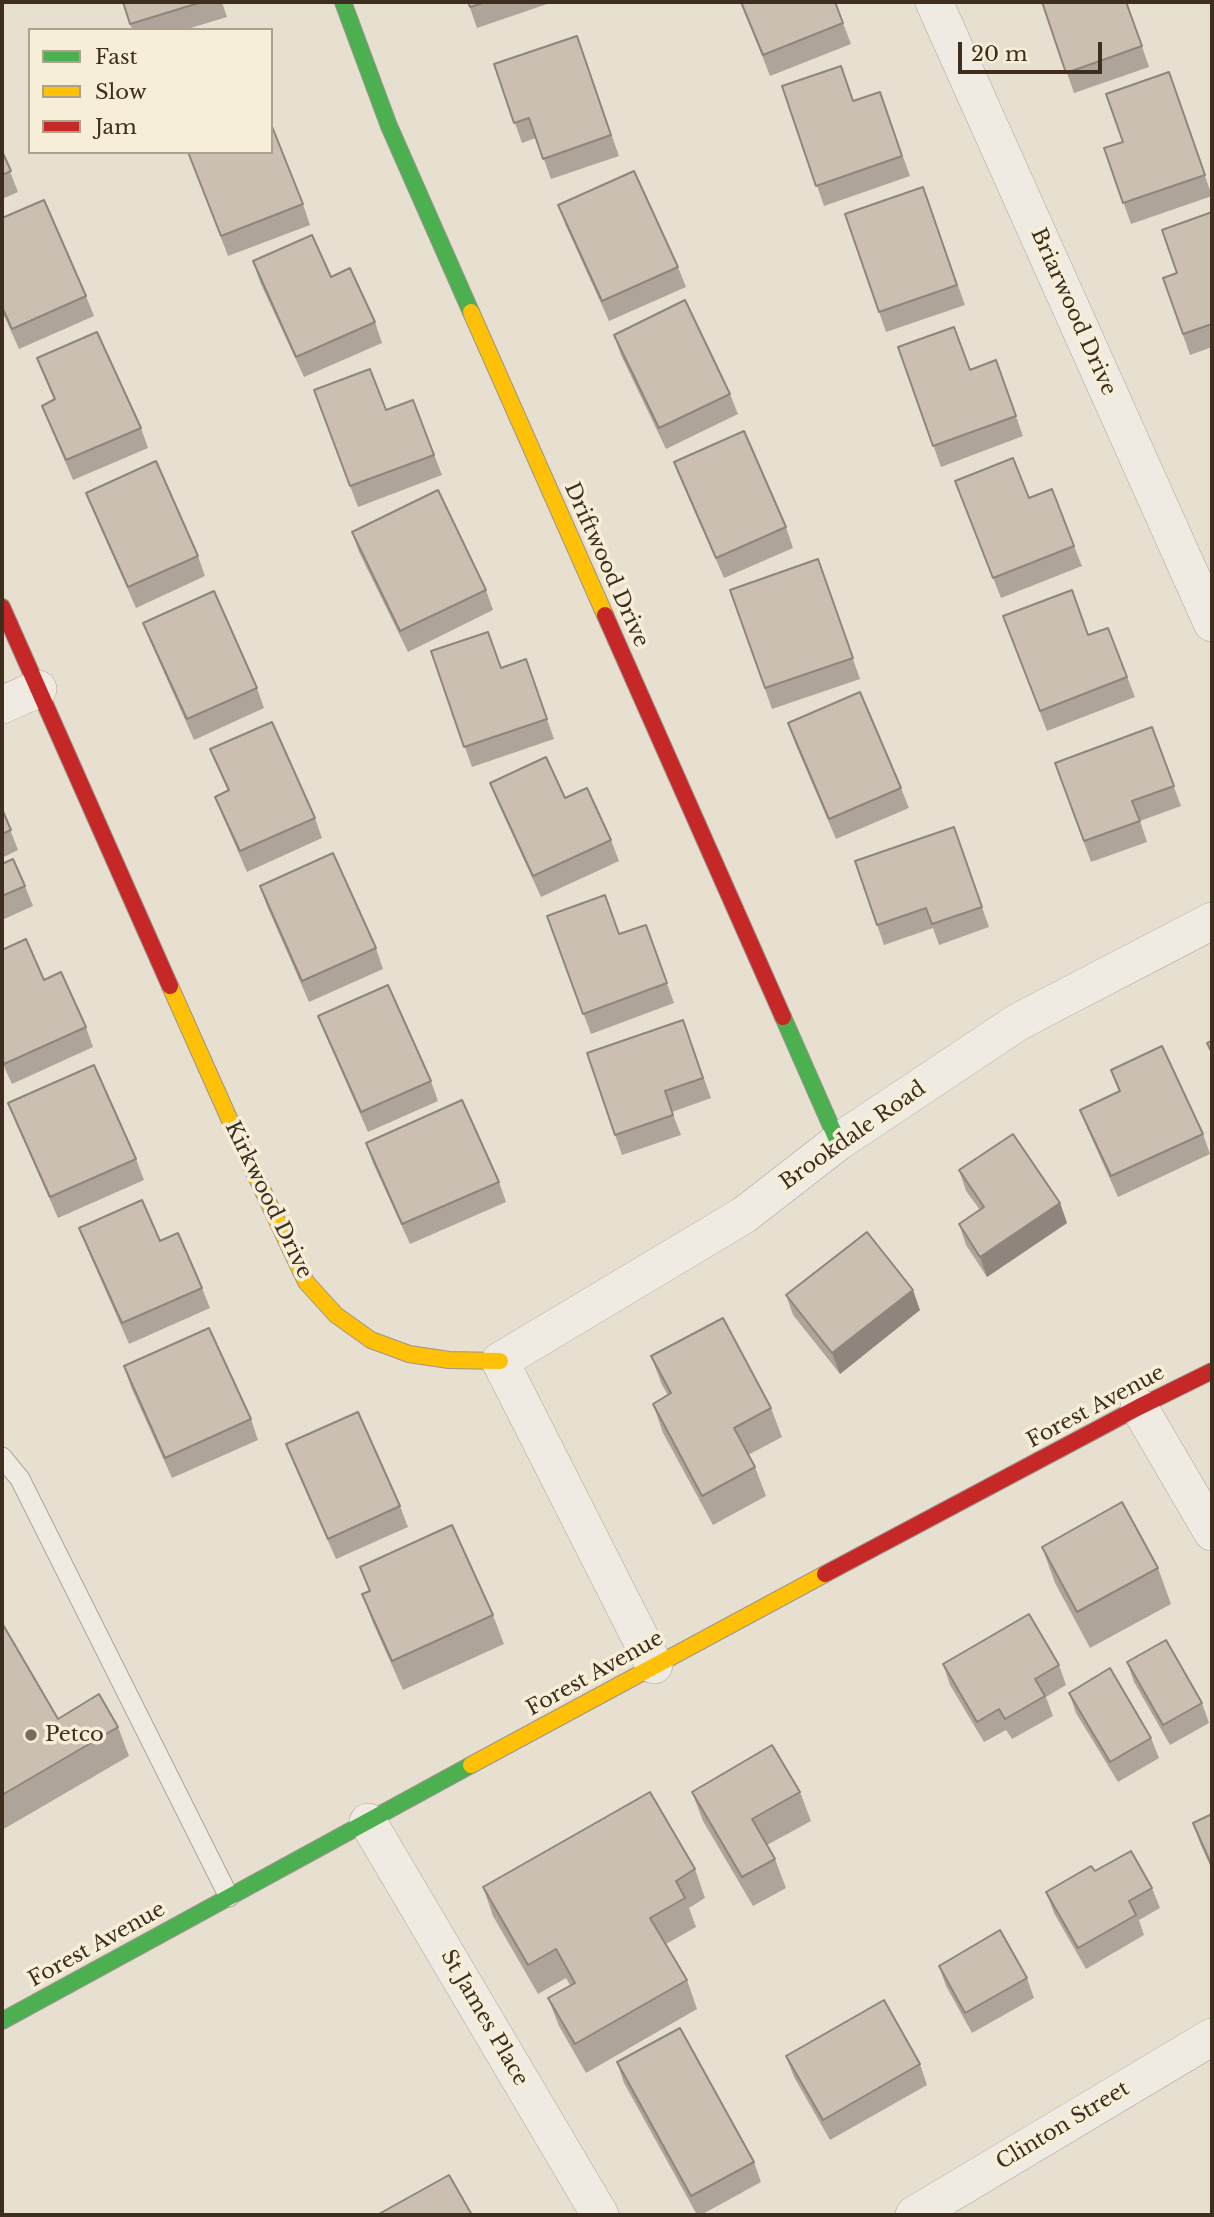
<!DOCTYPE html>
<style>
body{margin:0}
#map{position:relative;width:1214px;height:2217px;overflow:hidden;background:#e7e0d1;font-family:"Libre Baskerville",serif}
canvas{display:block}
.frame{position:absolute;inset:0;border:4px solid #3d2e20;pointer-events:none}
.legend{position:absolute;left:28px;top:28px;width:245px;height:126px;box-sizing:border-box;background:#f7eed8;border:2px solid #ada18e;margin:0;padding:9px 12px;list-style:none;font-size:21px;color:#3d2e20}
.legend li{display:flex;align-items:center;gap:14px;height:35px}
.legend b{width:35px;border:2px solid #ada18e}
.scale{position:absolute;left:958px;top:42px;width:144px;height:32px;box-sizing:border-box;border:4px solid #3d2e20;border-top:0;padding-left:9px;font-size:21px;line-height:24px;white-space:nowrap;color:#3d2e20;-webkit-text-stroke:5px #f7eed8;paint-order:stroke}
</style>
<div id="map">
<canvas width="1214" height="2217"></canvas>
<div class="frame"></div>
<ul class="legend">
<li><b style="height:9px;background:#4caf50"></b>Fast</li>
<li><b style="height:9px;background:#ffc107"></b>Slow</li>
<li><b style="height:9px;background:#c62828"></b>Jam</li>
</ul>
<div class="scale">20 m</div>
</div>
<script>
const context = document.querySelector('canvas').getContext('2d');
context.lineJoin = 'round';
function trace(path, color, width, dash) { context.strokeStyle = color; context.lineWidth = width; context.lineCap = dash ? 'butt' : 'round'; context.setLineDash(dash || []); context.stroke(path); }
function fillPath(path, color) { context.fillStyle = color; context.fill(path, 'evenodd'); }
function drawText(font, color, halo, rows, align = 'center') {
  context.font = font + ' "Libre Baskerville",serif'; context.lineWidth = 7; context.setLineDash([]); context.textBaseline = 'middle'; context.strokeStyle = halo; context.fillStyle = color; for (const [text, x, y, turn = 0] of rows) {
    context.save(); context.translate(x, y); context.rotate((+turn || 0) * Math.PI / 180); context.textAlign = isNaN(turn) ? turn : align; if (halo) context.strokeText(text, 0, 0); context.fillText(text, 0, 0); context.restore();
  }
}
const lane = new Path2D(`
 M 2,1457 L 20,1479 L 229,1897`);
const street = new Path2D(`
 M 934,2 L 1212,623
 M 2,705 L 38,689
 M 1139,1407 L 1212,1532
 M 654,1665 L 500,1361 L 744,1215 L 838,1142 L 1018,1022 L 1212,921
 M 368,1822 L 600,2215
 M 914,2215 L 1212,2037`);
const fast = new Path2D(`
 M 343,2 L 389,126 L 471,312
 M 783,1017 L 838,1142
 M 2,2021 L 471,1765`);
const slow = new Path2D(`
 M 471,312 L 605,615
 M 170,986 L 236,1134 L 306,1282 L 336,1315 L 371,1340 L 409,1354 L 449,1360 L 500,1361
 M 471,1765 L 825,1574`);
const jam = new Path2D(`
 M 2,607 L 170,986
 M 605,615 L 783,1017
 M 825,1574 L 1139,1407 L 1212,1371`);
trace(lane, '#ada599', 21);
trace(street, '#ada599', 38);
trace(fast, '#9c958a', 18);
trace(slow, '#9c958a', 18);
trace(jam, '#9c958a', 18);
trace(lane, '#efebe3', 19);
trace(street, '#efebe3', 37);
trace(fast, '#4caf50', 16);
trace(slow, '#ffc107', 16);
trace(jam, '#c62828', 16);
fillPath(new Path2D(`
 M 123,2 L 222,2 L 227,17 L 184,30 L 132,30 Z
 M 468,2 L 553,2 L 477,28 Z
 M 741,2 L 835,2 L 851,44 L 770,76 Z
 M 1042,2 L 1127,2 L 1149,67 L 1074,93 Z
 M 577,36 L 619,156 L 551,179 L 536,138 L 522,143 L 494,64 Z
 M 1169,72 L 1212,196 L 1131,224 L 1104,148 L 1123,142 Z
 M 782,86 L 853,101 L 880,92 L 910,176 L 824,206 Z
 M 2,151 L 18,192 L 2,199 Z
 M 188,152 L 271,152 L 303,204 L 310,225 L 228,256 Z
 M 923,187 L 965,305 L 886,332 L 845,214 Z
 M 558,205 L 678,267 L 686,287 L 609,321 L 566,226 Z
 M 1212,212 L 1212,347 L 1190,355 L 1163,278 L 1177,273 Z
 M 2,218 L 86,296 L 94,316 L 19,349 L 2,311 Z
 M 253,261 L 331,277 L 375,322 L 382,343 L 304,377 L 260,282 Z
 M 614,335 L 730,394 L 738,414 L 666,449 L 621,355 Z
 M 898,347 L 970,369 L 996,360 L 1023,436 L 941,467 Z
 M 37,358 L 141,428 L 148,448 L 73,480 L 50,426 L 42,406 L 54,400 Z
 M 314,390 L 386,410 L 413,400 L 442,475 L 358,507 Z
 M 674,462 L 786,527 L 793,548 L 724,578 L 682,482 Z
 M 955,481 L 1074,546 L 1082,566 L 1001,598 Z
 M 86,493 L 198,556 L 205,576 L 136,608 L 94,513 Z
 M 352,532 L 486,590 L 493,610 L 408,652 L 359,552 Z
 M 818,559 L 860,679 L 772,709 L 730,590 Z
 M 1003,616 L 1088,635 L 1108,628 L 1135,697 L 1047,731 Z
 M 143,623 L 257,688 L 264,708 L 194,740 L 151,643 Z
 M 431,651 L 501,668 L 526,659 L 554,739 L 472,767 Z
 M 788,723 L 901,788 L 909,808 L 836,839 L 795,743 Z
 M 1152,727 L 1181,806 L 1140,821 L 1147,842 L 1091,862 L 1055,763 Z
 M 210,749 L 315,818 L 322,838 L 247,872 L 223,817 L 215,797 L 228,791 Z
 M 490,783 L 565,798 L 611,840 L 619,861 L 541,897 L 498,803 Z
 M 2,809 L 18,850 L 2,858 Z
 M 954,827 L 989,927 L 939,945 L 933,928 L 884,945 L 855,861 Z
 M 2,864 L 25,886 L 33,906 L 2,920 Z
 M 260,886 L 376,948 L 383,969 L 309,1002 L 267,906 Z
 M 547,916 L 619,934 L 646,925 L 674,1003 L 591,1034 Z
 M 2,950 L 44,980 L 86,1027 L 93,1047 L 12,1084 L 2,1062 Z
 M 318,1016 L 431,1081 L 438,1101 L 368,1132 L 326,1036 Z
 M 683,1020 L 711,1098 L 672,1112 L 681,1135 L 622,1155 L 587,1053 Z
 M 1111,1070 L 1203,1134 L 1210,1154 L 1118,1197 L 1088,1130 L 1080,1110 L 1119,1092 Z
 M 8,1103 L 136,1159 L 144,1180 L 58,1218 L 16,1123 Z
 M 366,1143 L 499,1182 L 506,1202 L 410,1244 L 373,1163 Z
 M 959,1170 L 1060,1203 L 1067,1223 L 987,1277 L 966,1245 L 959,1224 L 980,1210 L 966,1191 Z
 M 79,1228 L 160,1241 L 202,1288 L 210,1308 L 129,1344 L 87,1248 Z
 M 786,1295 L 920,1310 L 840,1374 L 793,1315 Z
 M 651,1356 L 771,1408 L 782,1437 L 748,1455 L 755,1467 L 766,1496 L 713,1525 L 663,1433 L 653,1404 L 668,1395 L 662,1385 Z
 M 124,1366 L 251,1419 L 258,1440 L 172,1478 L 131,1387 Z
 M 286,1444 L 400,1506 L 408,1527 L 336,1559 L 294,1464 Z
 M 1042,1547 L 1158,1568 L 1171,1604 L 1090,1648 L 1055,1583 Z
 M 360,1567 L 493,1615 L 504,1644 L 403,1690 L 373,1623 L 362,1594 L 369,1591 Z
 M 2,1623 L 58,1719 L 118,1727 L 129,1756 L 2,1830 Z
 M 1127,1662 L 1202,1703 L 1209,1723 L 1170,1745 L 1134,1682 Z
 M 943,1664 L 1059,1665 L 1066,1685 L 1046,1697 L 1053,1716 L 1012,1739 L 1006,1730 L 984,1742 L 950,1685 Z
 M 1069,1693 L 1151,1738 L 1159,1758 L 1118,1782 L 1076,1713 Z
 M 692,1792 L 800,1792 L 811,1821 L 767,1845 L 775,1859 L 786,1888 L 753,1906 L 703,1821 Z
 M 1212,1814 L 1212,1870 L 1200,1843 L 1193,1823 Z
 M 695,1869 L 705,1898 L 689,1908 L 696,1927 L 666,1944 L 687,1980 L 697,2009 L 586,2073 L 559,2026 L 548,1998 L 570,1985 L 566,1978 L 538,1994 L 493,1916 L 483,1887 Z
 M 1095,1871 L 1152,1888 L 1160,1908 L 1139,1920 L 1144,1935 L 1086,1969 L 1054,1913 L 1046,1892 Z
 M 939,1966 L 1027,1978 L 1034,1998 L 972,2033 L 946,1986 Z
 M 786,2056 L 920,2064 L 927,2085 L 830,2140 L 794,2077 Z
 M 617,2062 L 754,2162 L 761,2182 L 701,2215 L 697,2215 L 624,2083 Z`), '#afa499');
fillPath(new Path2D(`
 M 1060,1203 L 1067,1223 L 987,1277 L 980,1257 Z
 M 913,1290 L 920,1310 L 840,1374 L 832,1353 Z`), '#8e867d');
const building = new Path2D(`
 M 123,2 L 202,2 L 130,24 Z
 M 468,2 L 486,2 L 470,7 Z
 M 741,2 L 835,2 L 843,23 L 763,55 Z
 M 1042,2 L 1126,2 L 1142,46 L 1066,73 Z
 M 577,36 L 611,135 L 543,159 L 529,118 L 514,123 L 494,64 Z
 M 841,66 L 853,101 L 880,92 L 902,156 L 816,186 L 782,86 Z
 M 1169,72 L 1205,175 L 1123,203 L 1104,148 L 1123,142 L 1106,94 Z
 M 271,124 L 303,204 L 221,236 L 188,152 L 271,152 Z
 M 2,151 L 11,171 L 2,175 Z
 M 634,171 L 678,267 L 602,301 L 558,205 Z
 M 923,187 L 957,285 L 879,312 L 845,214 Z
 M 44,200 L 86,296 L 12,329 L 2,307 L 2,218 Z
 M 1212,212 L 1212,324 L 1183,334 L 1163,278 L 1177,273 L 1162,230 Z
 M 312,235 L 331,277 L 350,268 L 375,322 L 296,357 L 253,261 Z
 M 685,300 L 730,394 L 659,428 L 614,335 Z
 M 954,327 L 970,370 L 996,360 L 1016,416 L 933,446 L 898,347 Z
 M 97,332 L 141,428 L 66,460 L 42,406 L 55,399 L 37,358 Z
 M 370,369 L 386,410 L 413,400 L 434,455 L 350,486 L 314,390 Z
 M 744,431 L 786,527 L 716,558 L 674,462 Z
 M 1013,458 L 1029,498 L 1052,489 L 1074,546 L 993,578 L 955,481 Z
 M 156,461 L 198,556 L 128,587 L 86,493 Z
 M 438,490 L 486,590 L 400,631 L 352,532 Z
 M 818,559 L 853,658 L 765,688 L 730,590 Z
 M 1072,590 L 1088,635 L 1108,628 L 1127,677 L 1040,711 L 1003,616 Z
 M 214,591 L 257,688 L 187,719 L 143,623 Z
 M 488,632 L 501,668 L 526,659 L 547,719 L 464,747 L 431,651 Z
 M 860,692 L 901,788 L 829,819 L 788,723 Z
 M 272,722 L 315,818 L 240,851 L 215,797 L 229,790 L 210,749 Z
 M 1152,727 L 1174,786 L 1132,801 L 1140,821 L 1084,841 L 1055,763 Z
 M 546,757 L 565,798 L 587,788 L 611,840 L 533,876 L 490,783 Z
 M 2,809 L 11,830 L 2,834 Z
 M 954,827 L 982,907 L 932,924 L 926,908 L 877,925 L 855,861 Z
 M 333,853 L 376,948 L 302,981 L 260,886 Z
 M 13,859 L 25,886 L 2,896 L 2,864 Z
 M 605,895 L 619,934 L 646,925 L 667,983 L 583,1014 L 547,916 Z
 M 26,939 L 44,980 L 61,972 L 86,1027 L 4,1064 L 2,1058 L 2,950 Z
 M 388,985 L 431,1081 L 361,1112 L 318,1016 Z
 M 683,1020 L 703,1078 L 665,1091 L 673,1115 L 615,1135 L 587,1053 Z
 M 1212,1041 L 1212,1053 L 1207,1043 Z
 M 1162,1046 L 1203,1134 L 1111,1176 L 1080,1110 L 1120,1091 L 1111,1070 Z
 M 94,1065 L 136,1159 L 50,1197 L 8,1103 Z
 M 462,1100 L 499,1182 L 402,1224 L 366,1143 Z
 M 1013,1134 L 1060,1203 L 980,1257 L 959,1224 L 984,1207 L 959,1170 Z
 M 142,1200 L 160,1241 L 178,1233 L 202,1288 L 122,1323 L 79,1228 Z
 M 867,1232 L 913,1290 L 832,1353 L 786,1295 Z
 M 723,1318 L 771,1408 L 734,1428 L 755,1467 L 702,1496 L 653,1404 L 671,1393 L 651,1356 Z
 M 209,1328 L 251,1419 L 165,1458 L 124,1366 Z
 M 358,1412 L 400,1506 L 328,1539 L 286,1444 Z
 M 1122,1502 L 1158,1568 L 1077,1612 L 1042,1547 Z
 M 452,1525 L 493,1615 L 392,1661 L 362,1594 L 370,1591 L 360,1567 Z
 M 1029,1614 L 1059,1665 L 1035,1679 L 1045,1696 L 1005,1719 L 999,1709 L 977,1722 L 943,1664 Z
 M 2,1623 L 58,1719 L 99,1694 L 118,1727 L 2,1795 Z
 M 1166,1640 L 1202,1703 L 1163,1725 L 1127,1662 Z
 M 1110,1668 L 1151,1738 L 1110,1762 L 1069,1693 Z
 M 772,1745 L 800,1792 L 752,1819 L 775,1859 L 742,1877 L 692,1792 Z
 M 650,1792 L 695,1869 L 676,1881 L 685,1898 L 650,1918 L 687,1980 L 575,2044 L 548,1998 L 575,1983 L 556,1949 L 528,1965 L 483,1887 Z
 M 1212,1814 L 1212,1866 L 1193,1823 Z
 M 1131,1851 L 1152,1888 L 1129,1901 L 1136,1915 L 1078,1948 L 1046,1892 L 1091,1866 L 1095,1871 Z
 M 1000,1930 L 1027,1978 L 965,2013 L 939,1966 Z
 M 884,2000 L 920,2064 L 823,2120 L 786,2056 Z
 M 680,2028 L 754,2162 L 691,2196 L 617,2062 Z
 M 449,2175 L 472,2215 L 377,2215 Z`);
fillPath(building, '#cbbfb2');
trace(building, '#8e867d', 2);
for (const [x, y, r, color] of [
 [31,1735,7,"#786c5e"]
]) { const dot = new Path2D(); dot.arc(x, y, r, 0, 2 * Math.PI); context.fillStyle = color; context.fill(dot); trace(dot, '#f7eed8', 2.5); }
drawText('21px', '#3d2e20', '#f7eed8', [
 ["Briarwood Drive",1073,312,66],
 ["Driftwood Drive",606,565,66],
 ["Brookdale Road",853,1136,-35],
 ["Kirkwood Drive",268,1200,64],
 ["Forest Avenue",1096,1407,-28],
 ["Forest Avenue",595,1674,-29],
 ["Forest Avenue",97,1945,-29],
 ["St James Place",484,2018,60],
 ["Clinton Street",1063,2126,-31]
]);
drawText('21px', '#3d2e20', '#f7eed8', [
 ["Petco",45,1735]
], 'left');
</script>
